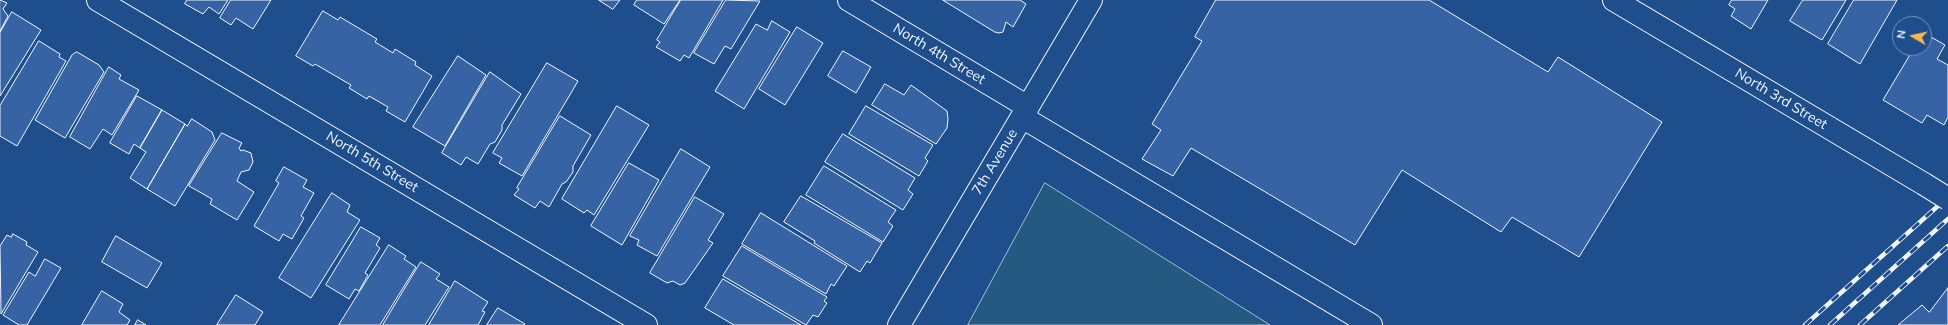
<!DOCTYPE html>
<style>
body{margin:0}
#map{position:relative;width:1948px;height:325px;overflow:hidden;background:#1f4e8c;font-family:Mulish,sans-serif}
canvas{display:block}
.north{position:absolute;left:1892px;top:16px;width:40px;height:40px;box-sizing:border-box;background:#1f4e8c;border:1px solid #7391ba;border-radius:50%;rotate:279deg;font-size:11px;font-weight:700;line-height:16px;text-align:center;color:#f2f6ff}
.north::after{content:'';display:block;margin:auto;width:14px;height:18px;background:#ffb74d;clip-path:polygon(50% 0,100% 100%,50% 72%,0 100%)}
</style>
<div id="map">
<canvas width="1948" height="325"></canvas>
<div class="north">N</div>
</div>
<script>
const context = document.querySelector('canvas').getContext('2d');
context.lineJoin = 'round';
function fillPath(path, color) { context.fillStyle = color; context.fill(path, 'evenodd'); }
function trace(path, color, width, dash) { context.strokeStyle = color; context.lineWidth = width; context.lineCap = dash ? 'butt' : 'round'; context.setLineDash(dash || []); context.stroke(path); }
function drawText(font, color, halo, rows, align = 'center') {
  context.font = font + ' Mulish,sans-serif'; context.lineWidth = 3; context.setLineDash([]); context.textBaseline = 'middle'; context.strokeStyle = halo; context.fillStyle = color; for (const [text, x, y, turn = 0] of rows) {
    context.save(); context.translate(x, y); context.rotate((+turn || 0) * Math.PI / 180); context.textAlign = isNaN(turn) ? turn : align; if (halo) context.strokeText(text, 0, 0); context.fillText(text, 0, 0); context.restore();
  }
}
const green = new Path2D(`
 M 1045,183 L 1251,313 L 1270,325 L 968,325 Z`);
fillPath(green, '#245a82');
trace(green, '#a8bbd7', 1);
const building = new Path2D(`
 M 0,0 L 7,3 L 3,9 L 8,16 L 0,31 Z
 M 187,0 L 228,0 L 219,14 L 209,7 L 203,14 L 185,4 Z
 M 231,0 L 271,0 L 253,29 L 236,18 L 231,25 L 220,18 Z
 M 599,0 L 620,0 L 613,9 Z
 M 637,0 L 680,0 L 664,24 L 634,5 Z
 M 681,0 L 723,0 L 689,58 L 684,55 L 680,61 L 656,47 L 660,42 L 657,40 Z
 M 726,0 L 760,1 L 731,49 L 725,46 L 714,64 L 694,53 Z
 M 943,0 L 1020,0 L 1026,4 L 1013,27 L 1006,22 L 1003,32 L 999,33 L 995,32 Z
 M 1216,0 L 1429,0 L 1548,72 L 1558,57 L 1662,122 L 1579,257 L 1512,217 L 1501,232 L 1402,170 L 1355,245 L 1191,148 L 1173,176 L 1142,159 L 1161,130 L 1152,124 L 1202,41 L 1195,37 Z
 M 1732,0 L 1768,0 L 1751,29 L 1731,16 L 1735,9 L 1729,5 Z
 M 1803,0 L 1846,0 L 1822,40 L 1790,21 Z
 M 1854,0 L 1897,0 L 1860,64 L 1828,44 Z
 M 323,11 L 338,20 L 340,17 L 377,39 L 375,42 L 393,53 L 395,49 L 416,62 L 415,65 L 432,76 L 405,122 L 386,111 L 388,107 L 369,96 L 367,99 L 349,88 L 351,85 L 315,64 L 313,66 L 296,56 Z
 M 12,12 L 41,30 L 0,96 L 0,33 Z
 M 772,21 L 790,32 L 744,109 L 715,91 L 756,24 L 767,30 Z
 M 797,27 L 823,43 L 785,105 L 759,89 Z
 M 1924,33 L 1945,45 L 1937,59 L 1948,65 L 1948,117 L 1944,125 L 1927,115 L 1922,123 L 1883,100 L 1914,48 L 1924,48 Z
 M 39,41 L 60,54 L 59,57 L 66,61 L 17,146 L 0,136 L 0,106 Z
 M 843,51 L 871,67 L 856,93 L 828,76 Z
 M 77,52 L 99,65 L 104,72 L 65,138 L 35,120 L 72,55 Z
 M 458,56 L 486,75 L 445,146 L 413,127 Z
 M 547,63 L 578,81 L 522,176 L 499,163 L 502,158 L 493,153 Z
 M 109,67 L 121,75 L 119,79 L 139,90 L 112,135 L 103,129 L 90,149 L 70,137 Z
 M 490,72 L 521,94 L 502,125 L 502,130 L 495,142 L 490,144 L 478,164 L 466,157 L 461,165 L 442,153 Z
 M 885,84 L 904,95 L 911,85 L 947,111 L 948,119 L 947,128 L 936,144 L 872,105 Z
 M 137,96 L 162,110 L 140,148 L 134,144 L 129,154 L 110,143 Z
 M 617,106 L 649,125 L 594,215 L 587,210 L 584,213 L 562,199 Z
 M 866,106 L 933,145 L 925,158 L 928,161 L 919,176 L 849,134 Z
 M 162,110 L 185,124 L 147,189 L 130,178 L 146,152 L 140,148 Z
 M 560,116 L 591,135 L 573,166 L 573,172 L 566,182 L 562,184 L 549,207 L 540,201 L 535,208 L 514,195 L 519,189 L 517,188 Z
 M 192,119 L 212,132 L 215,140 L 175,206 L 147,189 L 185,124 L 187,126 Z
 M 222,133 L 242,143 L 239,148 L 241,151 L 243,150 L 251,153 L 253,162 L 249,170 L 241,172 L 237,181 L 254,192 L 237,220 L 210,204 L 212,199 L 189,186 Z
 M 843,134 L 915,178 L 908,190 L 913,194 L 903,210 L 825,162 Z
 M 681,149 L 710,167 L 657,256 L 637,245 L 639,240 L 630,236 Z
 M 629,163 L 659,180 L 622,245 L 591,226 Z
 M 824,166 L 896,210 L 888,222 L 893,226 L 883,242 L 806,195 Z
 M 284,167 L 307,180 L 303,187 L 314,193 L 301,216 L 304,218 L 292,239 L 283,234 L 279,241 L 254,226 L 279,183 L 276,181 Z
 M 332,193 L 350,205 L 347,212 L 360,220 L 311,298 L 279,278 Z
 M 801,196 L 882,243 L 870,263 L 867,261 L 860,272 L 814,243 L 815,241 L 784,222 Z
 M 695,197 L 724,214 L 708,240 L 713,243 L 685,283 L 680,285 L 673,281 L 667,283 L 650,273 Z
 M 761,213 L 847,266 L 834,286 L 831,284 L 826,294 L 742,244 Z
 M 361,227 L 380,238 L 376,245 L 380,248 L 365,273 L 368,275 L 359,291 L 355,289 L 349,299 L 326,285 Z
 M 13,234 L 27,242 L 26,245 L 38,252 L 1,314 L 0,246 L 7,235 L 11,237 Z
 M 116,236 L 162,263 L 147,288 L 102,262 Z
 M 389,245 L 406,256 L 404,259 L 416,267 L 380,325 L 339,325 Z
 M 742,246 L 827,297 L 824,301 L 827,303 L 818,317 L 813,315 L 806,325 L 723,276 Z
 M 45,259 L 61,268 L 27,325 L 19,325 L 3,315 L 29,272 L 35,276 Z
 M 421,262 L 440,274 L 436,279 L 449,287 L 425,325 L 383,325 Z
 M 723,279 L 801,325 L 734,325 L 705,308 Z
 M 455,281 L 488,302 L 482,311 L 485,312 L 478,325 L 429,325 Z
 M 1948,288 L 1948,325 L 1898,325 L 1922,305 L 1929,312 Z
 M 102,291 L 123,304 L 119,312 L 130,320 L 127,325 L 82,325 Z
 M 236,295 L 263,312 L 255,325 L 217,325 Z
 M 498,308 L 525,324 L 524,325 L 487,325 Z
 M 138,320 L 146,325 L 135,325 Z`);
fillPath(building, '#3563a3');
trace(building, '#f2f6ff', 1);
const minor = new Path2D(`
 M 98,0 L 646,325
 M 849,0 L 1028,107
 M 1614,0 L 1924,184
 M 1022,117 L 1371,325
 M 899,325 L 1091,0`);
trace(minor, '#f2f6ff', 24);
trace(minor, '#1f4e8c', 22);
const rail = new Path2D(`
 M 1805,325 L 1948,197
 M 1830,325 L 1948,219
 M 1860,325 L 1948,246`);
trace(rail, '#f2f6ff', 4.5);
trace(rail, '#1f4e8c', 3, [9]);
const minorBridge = new Path2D(`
 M 1924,184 L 1948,199`);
trace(minorBridge, '#f2f6ff', 24, []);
trace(minorBridge, '#1f4e8c', 22);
drawText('14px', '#f2f6ff', '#1f4e8c', [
 ["North 4th Street",939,54,31],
 ["North 3rd Street",1781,99,31],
 ["North 5th Street",372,162,31],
 ["7th Avenue",995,162,-59]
]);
</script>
